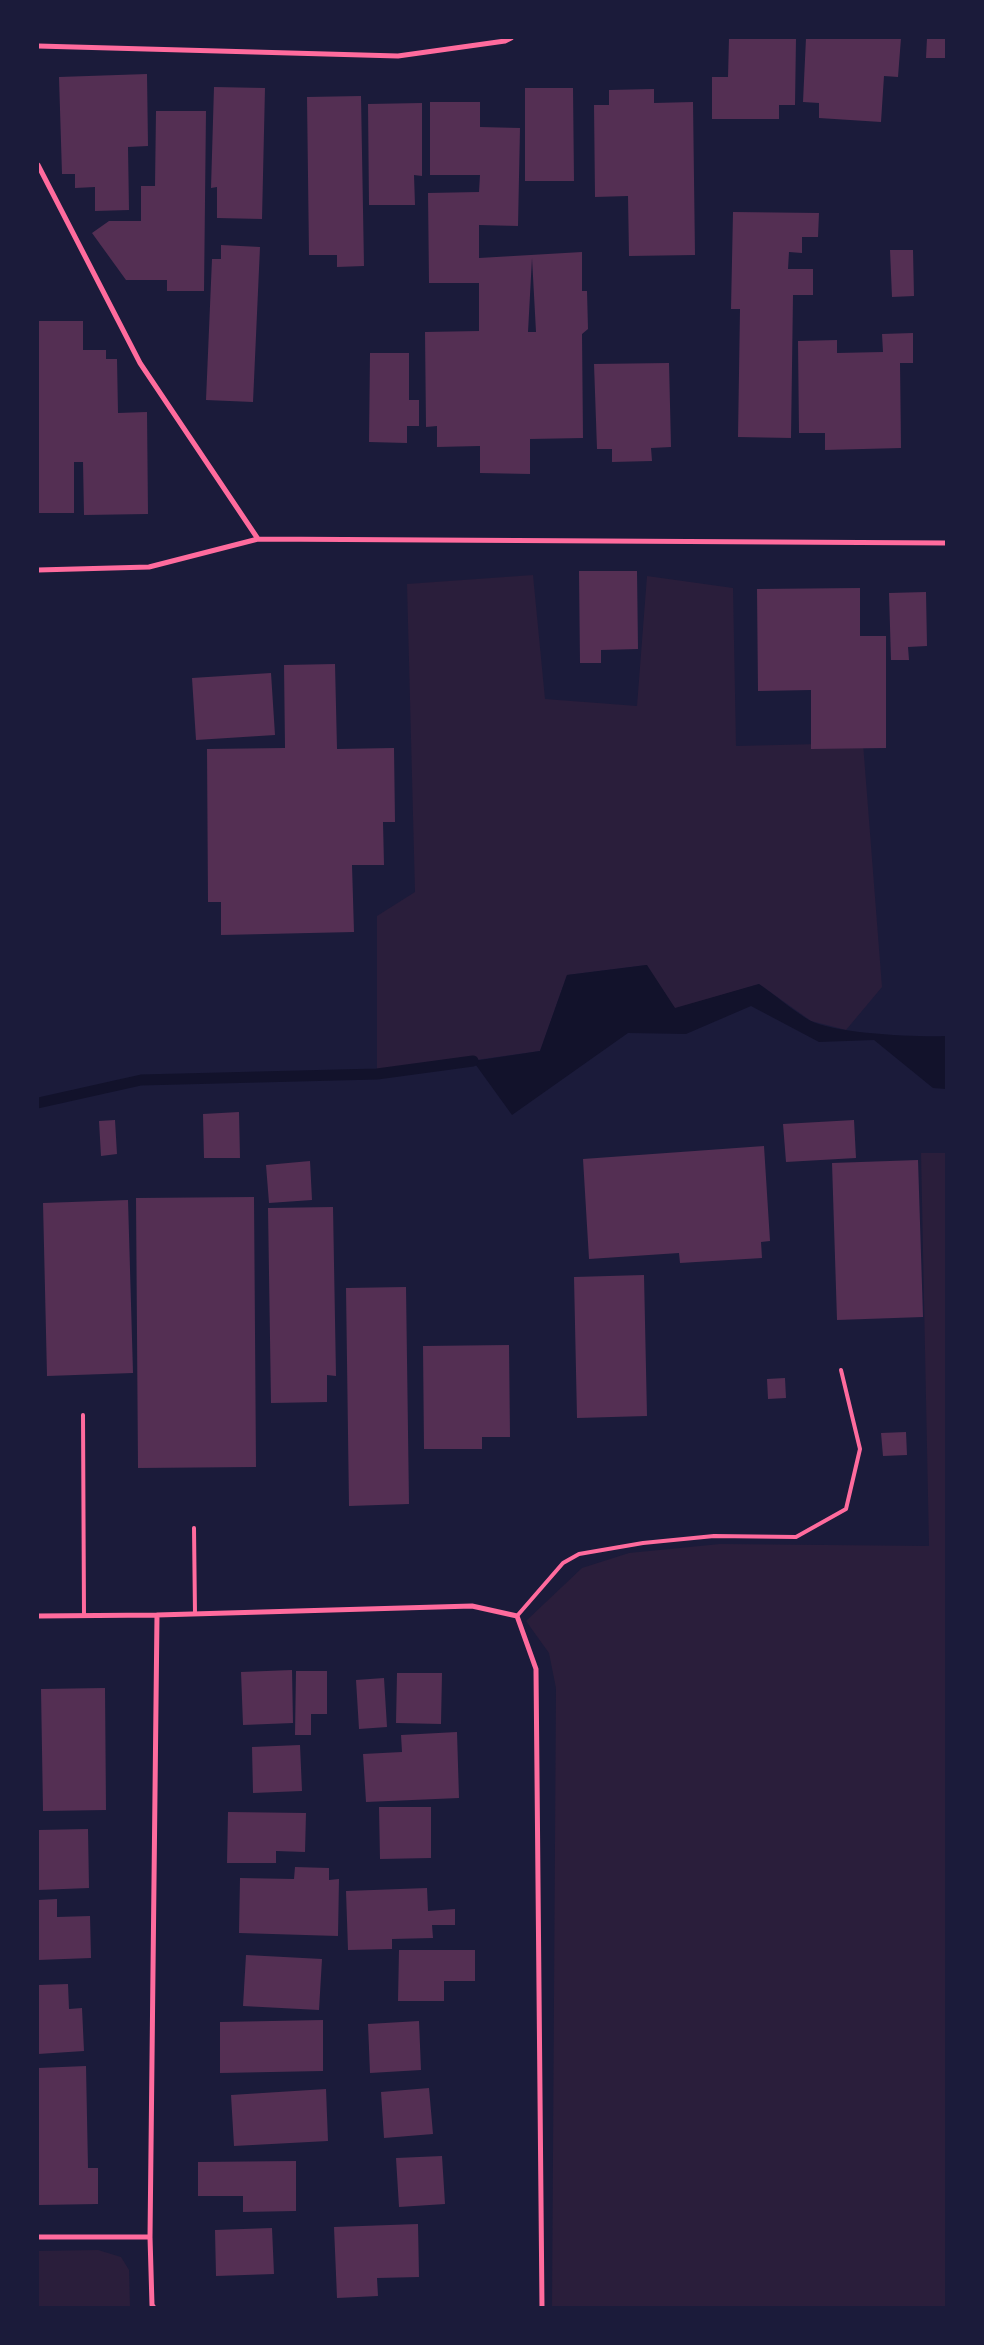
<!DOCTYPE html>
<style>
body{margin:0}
#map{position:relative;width:984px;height:2345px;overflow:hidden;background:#1b1b3a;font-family:Poppins,sans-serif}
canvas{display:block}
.frame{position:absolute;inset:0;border:39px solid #1b1b3a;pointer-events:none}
</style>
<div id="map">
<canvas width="984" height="2345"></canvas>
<div class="frame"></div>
</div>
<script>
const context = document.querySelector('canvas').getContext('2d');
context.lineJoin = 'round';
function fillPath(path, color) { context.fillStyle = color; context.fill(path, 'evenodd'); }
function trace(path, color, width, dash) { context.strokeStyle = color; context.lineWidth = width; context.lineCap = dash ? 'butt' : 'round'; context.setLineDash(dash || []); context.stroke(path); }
fillPath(new Path2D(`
 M 533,575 L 545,699 L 637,706 L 647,576 L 733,588 L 736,746 L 863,743 L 882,987 L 846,1030 L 811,1021 L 759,984 L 675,1009 L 646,965 L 567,975 L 540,1051 L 377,1074 L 377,916 L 415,892 L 407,584 Z
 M 921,1153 L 946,1153 L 946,2307 L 552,2307 L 556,1688 L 549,1653 L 526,1621 L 582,1568 L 629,1553 L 720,1544 L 929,1546 Z
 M 98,2250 L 121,2257 L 129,2270 L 130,2307 L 38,2307 L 38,2251 Z`), '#2a1e3b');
fillPath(new Path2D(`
 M 647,965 L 675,1008 L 759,984 C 775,995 791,1009 809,1020 C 835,1034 915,1037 946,1036 L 946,1089 L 933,1088 L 874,1040 L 819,1042 L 751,1006 L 686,1034 L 628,1033 L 512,1115 L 473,1061 L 540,1051 L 567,975 Z`), '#12122b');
trace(new Path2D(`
 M 38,1103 L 141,1080 L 377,1074 L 473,1061`), '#12122b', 11);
fillPath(new Path2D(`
 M 729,38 L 796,38 L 795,105 L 779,105 L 779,119 L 712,119 L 712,77 L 728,77 Z
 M 806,38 L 901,38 L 898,77 L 884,76 L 881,122 L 819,118 L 819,103 L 803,102 Z
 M 927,38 L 946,38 L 946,58 L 926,58 Z
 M 147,74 L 148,146 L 128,147 L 129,210 L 95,211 L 95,187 L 75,188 L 75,174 L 62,174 L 59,77 Z
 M 214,87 L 265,88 L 262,219 L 217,218 L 217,187 L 211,188 Z
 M 525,88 L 573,88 L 574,181 L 525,181 Z
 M 654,89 L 654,103 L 693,102 L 695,255 L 629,256 L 628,196 L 595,197 L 594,105 L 609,105 L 609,90 Z
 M 361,96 L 364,266 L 337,267 L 337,255 L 309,255 L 307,97 Z
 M 430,102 L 480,102 L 480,127 L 520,128 L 518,226 L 479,225 L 479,258 L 582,252 L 582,291 L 587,291 L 588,329 L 582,334 L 583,438 L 530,439 L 530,474 L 480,473 L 480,446 L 437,447 L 437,426 L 426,427 L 425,332 L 479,331 L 479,283 L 429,283 L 428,193 L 479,192 L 480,175 L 430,175 ZM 532,258 L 536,332 L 528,332 Z
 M 422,103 L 422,176 L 414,175 L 415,205 L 369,205 L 368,104 Z
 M 156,111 L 206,111 L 204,291 L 167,291 L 167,280 L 126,280 L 92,233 L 109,221 L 141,221 L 141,186 L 155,186 Z
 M 733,212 L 819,213 L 818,237 L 802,237 L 802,253 L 789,252 L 788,269 L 813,269 L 813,295 L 793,295 L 791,438 L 738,437 L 740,309 L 731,309 Z
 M 221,245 L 260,247 L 253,402 L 206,400 L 212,259 L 221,259 Z
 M 890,250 L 913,250 L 914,296 L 892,297 Z
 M 38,321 L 83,321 L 83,350 L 106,350 L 106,359 L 117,359 L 118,413 L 147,412 L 148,514 L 84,515 L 83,462 L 74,462 L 74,513 L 38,513 Z
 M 913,333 L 913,363 L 900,363 L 901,448 L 825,450 L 825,433 L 799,433 L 798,341 L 837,340 L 837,353 L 883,352 L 882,334 Z
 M 370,353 L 409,353 L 409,400 L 419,400 L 419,426 L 407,426 L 407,443 L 369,442 Z
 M 669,363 L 671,447 L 651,448 L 652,461 L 612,462 L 612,449 L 597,449 L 594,364 Z
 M 579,571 L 637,571 L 638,649 L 601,650 L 601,663 L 580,663 Z
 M 860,588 L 860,636 L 886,636 L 886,748 L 811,749 L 811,690 L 758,691 L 757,589 Z
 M 926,592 L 927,646 L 908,647 L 909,660 L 891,660 L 889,593 Z
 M 335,664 L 337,749 L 394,748 L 395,822 L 383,822 L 384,865 L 352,865 L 354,932 L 221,935 L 221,902 L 208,902 L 207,749 L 285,748 L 284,665 Z
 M 271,673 L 275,735 L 196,740 L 192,678 Z
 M 239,1112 L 240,1158 L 204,1158 L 203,1114 Z
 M 115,1120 L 117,1154 L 101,1156 L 99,1121 Z
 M 854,1120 L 856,1158 L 786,1162 L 783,1124 Z
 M 764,1146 L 770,1241 L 761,1242 L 762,1258 L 680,1263 L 679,1253 L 589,1259 L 583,1159 Z
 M 918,1160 L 923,1317 L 837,1320 L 832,1163 Z
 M 310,1161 L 312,1200 L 269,1203 L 266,1165 Z
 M 254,1197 L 256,1467 L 138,1468 L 136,1198 Z
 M 128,1200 L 133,1373 L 47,1376 L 43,1203 Z
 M 333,1207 L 336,1376 L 327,1375 L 327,1402 L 271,1403 L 268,1208 Z
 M 644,1275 L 647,1416 L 577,1418 L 574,1277 Z
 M 406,1287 L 409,1504 L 349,1506 L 346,1288 Z
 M 509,1345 L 510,1437 L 482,1437 L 482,1449 L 424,1449 L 423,1346 Z
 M 785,1378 L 786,1398 L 768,1399 L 767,1379 Z
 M 906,1432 L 907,1455 L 883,1456 L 881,1433 Z
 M 292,1670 L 293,1723 L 243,1725 L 241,1672 Z
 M 296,1671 L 327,1671 L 327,1714 L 311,1714 L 311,1735 L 295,1735 Z
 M 397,1673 L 442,1673 L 441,1724 L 396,1723 Z
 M 384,1678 L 387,1727 L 359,1729 L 356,1680 Z
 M 105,1688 L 106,1810 L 43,1811 L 41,1689 Z
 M 457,1732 L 459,1798 L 366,1802 L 363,1754 L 402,1752 L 401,1735 Z
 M 300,1745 L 302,1791 L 253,1793 L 252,1747 Z
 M 379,1807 L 431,1807 L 431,1858 L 380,1859 Z
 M 228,1812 L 306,1813 L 305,1852 L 276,1851 L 276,1863 L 227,1863 Z
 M 88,1829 L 89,1888 L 38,1890 L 38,1830 Z
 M 295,1867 L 329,1868 L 329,1880 L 339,1879 L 338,1936 L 239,1933 L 240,1878 L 294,1879 Z
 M 427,1888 L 428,1911 L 455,1909 L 455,1925 L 432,1925 L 433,1938 L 392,1939 L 392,1949 L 348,1950 L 346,1891 Z
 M 57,1899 L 57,1917 L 90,1916 L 91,1958 L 38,1960 L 38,1900 Z
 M 399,1950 L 475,1950 L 475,1981 L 444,1981 L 444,2001 L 398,2001 Z
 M 246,1955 L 322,1959 L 319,2010 L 243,2006 Z
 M 68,1984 L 69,2009 L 82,2008 L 84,2051 L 38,2054 L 38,1985 Z
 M 323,2020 L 323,2071 L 220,2073 L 220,2022 Z
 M 419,2021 L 421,2070 L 370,2073 L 368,2024 Z
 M 86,2066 L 88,2168 L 98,2168 L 98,2204 L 38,2205 L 38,2068 Z
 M 429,2088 L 433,2134 L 384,2138 L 381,2092 Z
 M 326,2089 L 328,2141 L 234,2146 L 231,2095 Z
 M 442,2156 L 445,2204 L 399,2207 L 396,2158 Z
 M 296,2161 L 296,2211 L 243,2212 L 243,2196 L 198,2196 L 198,2162 Z
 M 418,2224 L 419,2277 L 377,2278 L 378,2296 L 337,2298 L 334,2227 Z
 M 272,2228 L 274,2274 L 216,2276 L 215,2230 Z`), '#542f53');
trace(new Path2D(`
 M 83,1415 L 84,1616
 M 194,1528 L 195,1614
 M 517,1616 L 563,1563 L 579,1554 L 643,1543 L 714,1536 L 796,1537 L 846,1509 L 860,1449 L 841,1370`), '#ff6b9d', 4);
trace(new Path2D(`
 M 38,46 L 398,56 L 505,41 L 511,38
 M 38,165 L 140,363 L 258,539
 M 38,570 L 149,567 L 258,539 L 946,543
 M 38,1616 L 157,1615 L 472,1606 L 517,1616 L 536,1669 L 542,2308
 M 38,2237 L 150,2237
 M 154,2308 L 152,2305 L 150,2237 L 157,1615`), '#ff6b9d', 5);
</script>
